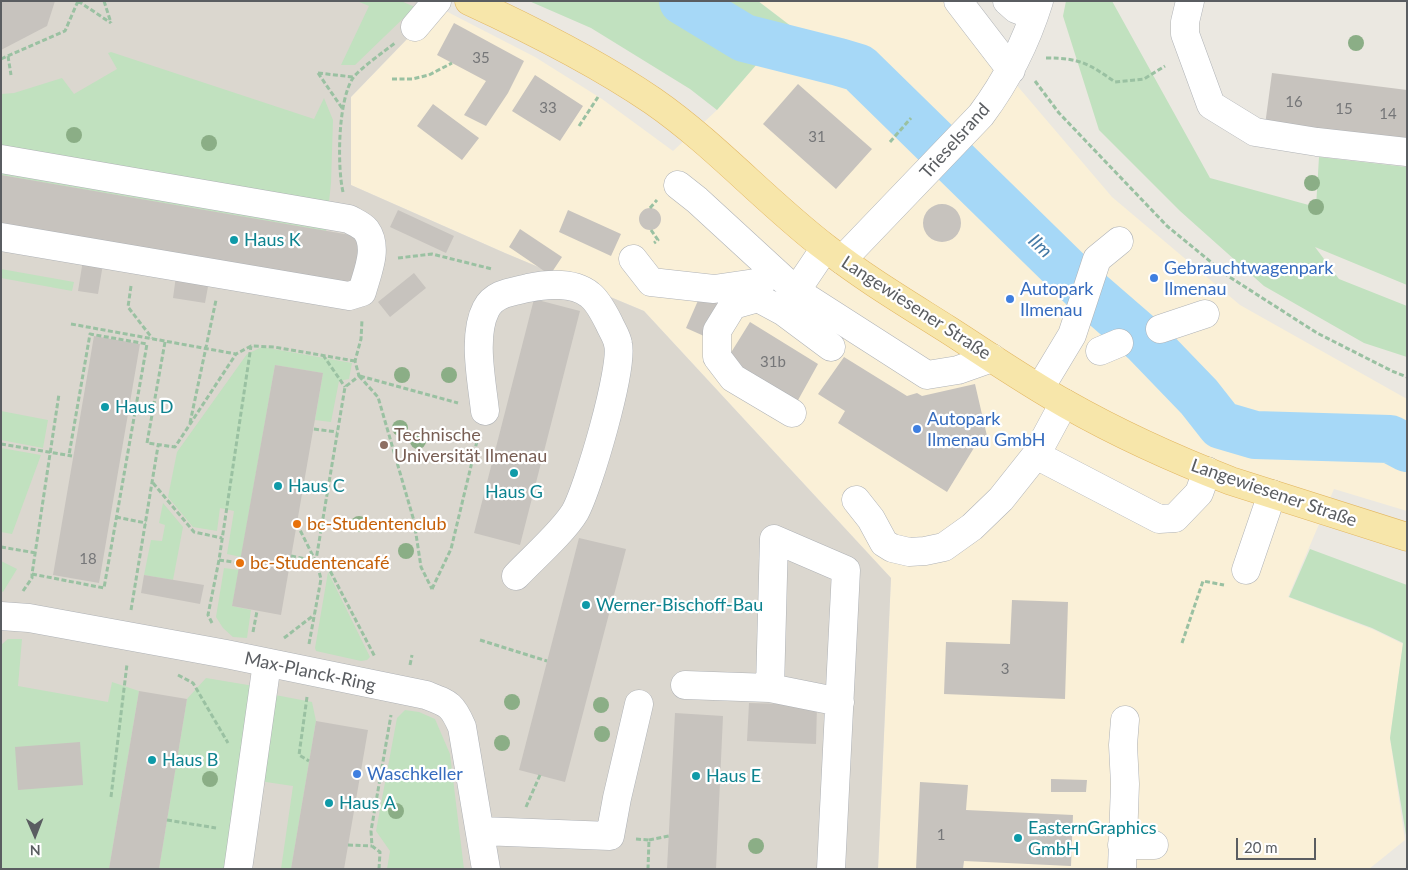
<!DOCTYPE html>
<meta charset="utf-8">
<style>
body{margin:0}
#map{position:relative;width:1408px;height:870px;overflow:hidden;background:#ebe8e1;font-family:Lato,sans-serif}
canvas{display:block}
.frame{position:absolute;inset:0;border:2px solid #5a5d61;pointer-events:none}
.north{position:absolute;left:10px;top:810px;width:50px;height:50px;-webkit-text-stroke:4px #fff;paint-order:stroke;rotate:179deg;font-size:14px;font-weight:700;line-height:20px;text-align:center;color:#5a5d61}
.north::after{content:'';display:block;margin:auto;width:18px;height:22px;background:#5a5d61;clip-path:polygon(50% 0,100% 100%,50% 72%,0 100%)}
.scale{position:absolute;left:1236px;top:838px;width:80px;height:22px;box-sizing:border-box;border:2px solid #5a5d61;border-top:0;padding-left:6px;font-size:15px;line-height:18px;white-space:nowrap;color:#5a5d61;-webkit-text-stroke:4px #fff;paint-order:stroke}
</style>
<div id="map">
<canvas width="1408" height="870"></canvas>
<div class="frame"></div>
<div class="north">N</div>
<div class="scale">20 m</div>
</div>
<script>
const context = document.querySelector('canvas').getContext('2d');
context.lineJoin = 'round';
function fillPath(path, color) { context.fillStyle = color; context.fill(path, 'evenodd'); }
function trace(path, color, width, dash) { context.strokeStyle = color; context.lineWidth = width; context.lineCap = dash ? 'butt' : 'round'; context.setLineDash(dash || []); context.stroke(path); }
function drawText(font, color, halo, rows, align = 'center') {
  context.font = font + ' Lato,sans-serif'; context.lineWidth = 4.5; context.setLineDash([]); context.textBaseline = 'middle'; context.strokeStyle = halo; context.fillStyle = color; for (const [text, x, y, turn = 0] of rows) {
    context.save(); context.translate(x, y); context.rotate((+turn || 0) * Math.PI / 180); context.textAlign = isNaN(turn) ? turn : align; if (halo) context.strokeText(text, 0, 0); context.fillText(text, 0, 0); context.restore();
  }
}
fillPath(new Path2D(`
 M 758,1 L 949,1 L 991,55 L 1112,197 L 1240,305 L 1407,399 L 1407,511 L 1334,489 L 1288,597 L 1372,629 L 1403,644 L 1390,738 L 1405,840 L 1369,869 L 878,869 L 891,578 L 644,311 L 505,253 L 351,185 L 351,97 L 438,7 L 535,57 L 602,99 L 673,151 L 717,110 L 764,56 L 800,33 Z`), '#faf0d7');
fillPath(new Path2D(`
 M 1,1 L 425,1 L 438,7 L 351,97 L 351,185 L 505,253 L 644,311 L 891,578 L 878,869 L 1,869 Z`), '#dbd7cf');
fillPath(new Path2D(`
 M 357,1 L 401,1 L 415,7 L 355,65 L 341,65 L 369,6 Z
 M 529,1 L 758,1 L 800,33 L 764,56 L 717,110 L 690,89 L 591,28 Z
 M 1066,1 L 1112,1 L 1210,178 L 1316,207 L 1319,157 L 1407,167 L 1407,285 L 1315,247 L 1339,279 L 1407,306 L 1407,357 L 1364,343 L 1264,286 L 1180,211 L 1099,130 L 1063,16 Z
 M 111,52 L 314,119 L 324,98 L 333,120 L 331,183 L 326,231 L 1,175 L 1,94 L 14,93 L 62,78 L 74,94 L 117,69 L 108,53 Z
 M 1,269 L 74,282 L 72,291 L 1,278 Z
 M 262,347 L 352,363 L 349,379 L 339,381 L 331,422 L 315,420 L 323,373 L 275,365 L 241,557 L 227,554 L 234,511 L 220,508 L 217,531 L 193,527 L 168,497 L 177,452 L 247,354 Z
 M 1,411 L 48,420 L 43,448 L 1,440 Z
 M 1,448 L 41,455 L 12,534 L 1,532 Z
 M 163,503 L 183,527 L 173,580 L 144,575 L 151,540 L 162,541 L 165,525 L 159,523 Z
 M 1310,549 L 1407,585 L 1407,841 L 1390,738 L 1403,643 L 1372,628 L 1289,597 Z
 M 1,561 L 17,569 L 3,592 L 1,591 Z
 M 224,568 L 239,570 L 232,606 L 251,610 L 247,638 L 233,637 L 223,628 L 216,617 Z
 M 328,572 L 370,657 L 367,660 L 361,661 L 316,651 L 315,648 Z
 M 8,639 L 22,639 L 18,686 L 108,702 L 112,682 L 139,691 L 109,869 L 1,869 L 1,645 Z
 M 206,678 L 254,686 L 226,869 L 159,869 L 187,699 Z
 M 270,694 L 312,702 L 316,721 L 291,869 L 281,869 L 293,786 L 259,781 Z
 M 405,710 L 419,712 L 435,719 L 450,754 L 464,869 L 387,869 L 390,851 L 376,831 L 397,718 Z`), '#c1e1bf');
trace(new Path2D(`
 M 683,1 L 744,38 L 839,62 L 859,68 L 1085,289 L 1145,341 L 1199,397 L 1221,425 L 1255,435 L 1390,439 L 1407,448`), '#a6d8f7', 48);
fillPath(new Path2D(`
 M 1,1 L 55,1 L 47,26 L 1,50 Z
 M 454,23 L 524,61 L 508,93 L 486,126 L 464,115 L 486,81 L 437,55 Z
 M 1272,73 L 1407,90 L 1407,143 L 1265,125 Z
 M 535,75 L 583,106 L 560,141 L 512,111 Z
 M 798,84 L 872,149 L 836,189 L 763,124 Z
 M 433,104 L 479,138 L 462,160 L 417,126 Z
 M 1,175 L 362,237 L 354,285 L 1,225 Z
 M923 223a19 19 0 1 1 38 0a19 19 0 1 1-38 0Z
 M639 219a11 11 0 1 1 22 0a11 11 0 1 1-22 0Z
 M 398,210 L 454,236 L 446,253 L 390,227 Z
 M 568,210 L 621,234 L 611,256 L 559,232 Z
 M 520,229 L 562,257 L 550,275 L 509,247 Z
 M 83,260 L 103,264 L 98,294 L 78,291 Z
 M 414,273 L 426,288 L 390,317 L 378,302 Z
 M 176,276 L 209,281 L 205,303 L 173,298 Z
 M 700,296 L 718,304 L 704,336 L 686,328 Z
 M 534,299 L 580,311 L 520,545 L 474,533 Z
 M 750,322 L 818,364 L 797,402 L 727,359 Z
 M 94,336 L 140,344 L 99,583 L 53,575 Z
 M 844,357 L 907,396 L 917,393 L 922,396 L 975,384 L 987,436 L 984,439 L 980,438 L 947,492 L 838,423 L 845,411 L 818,394 Z
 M 275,365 L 323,373 L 281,615 L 232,606 Z
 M 579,538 L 626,549 L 565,782 L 519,770 Z
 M 144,575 L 204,585 L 200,604 L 141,593 Z
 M 1012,600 L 1068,602 L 1065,699 L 944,694 L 946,642 L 1010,644 Z
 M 139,691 L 187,699 L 159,869 L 109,869 Z
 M 749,703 L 817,705 L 816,744 L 747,741 Z
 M 675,713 L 723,716 L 716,869 L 667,869 Z
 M 316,721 L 368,730 L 344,869 L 291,869 Z
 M 80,742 L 83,785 L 18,790 L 15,747 Z
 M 1051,779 L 1087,780 L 1086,792 L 1051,792 Z
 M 920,782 L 968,785 L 966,810 L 1073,815 L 1071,866 L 964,861 L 963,869 L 916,869 Z`), '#c7c3be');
const minor = new Path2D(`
 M 958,1 L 1011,70
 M 1007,1 L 1016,9 L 1034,16
 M 1190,1 L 1185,22 L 1185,34 L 1211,105 L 1255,132 L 1317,142 L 1407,152
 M 415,27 L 437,1
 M 1,159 L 349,219 C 354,222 362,225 366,230 C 379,248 367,273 362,292 L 349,296 L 1,237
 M 678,185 L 697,200 L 796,291 L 788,306
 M 825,248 L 796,291 L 927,375 L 958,370 L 992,358
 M 633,259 L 651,282 L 714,289 L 762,282
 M 842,260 L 981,115 C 1007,80 1026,43 1039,1
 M 1160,329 L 1205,314
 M 1100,351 L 1119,343
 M 1040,388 L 1072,335 L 1097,259 L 1119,241
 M 1064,403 L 1036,455 L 1159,519 L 1175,518 L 1199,493 L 1207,471
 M 485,411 C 482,382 472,336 486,309 C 494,293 512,292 528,288 C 547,284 574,282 590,295 C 598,301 605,315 609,323 C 612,330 617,337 618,344 C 624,367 588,489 575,512 C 563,532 533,558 516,576
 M 792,413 L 733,378 L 717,357 L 717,331 L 733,305 L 758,298 L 784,312 L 831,347
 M 856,500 L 871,519 L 884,543 L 892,548 L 909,552 L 925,551 L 944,547 L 972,527 L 1001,499 L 1036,455
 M 1246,570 L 1272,494
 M 1,616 L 29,618 L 226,654 L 426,695 C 449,704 452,704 462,727 L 486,869
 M 685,685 L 770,688 L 774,539 L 846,570 L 831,869
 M 770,688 L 840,702
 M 481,831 L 610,836 L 617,798 L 639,704
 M 1122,845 L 1154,845
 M 238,869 L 267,663
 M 1122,869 L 1125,784 L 1123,745 L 1125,720`);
const major = new Path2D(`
 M 469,1 C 532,30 596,62 653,101 C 715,144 766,202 826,248 C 864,278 906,303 947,329 C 986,354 1025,381 1066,404 C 1119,434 1174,459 1231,481 L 1407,537`);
trace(minor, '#afb2b6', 29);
trace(major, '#e3b762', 29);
trace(new Path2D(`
 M 78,1 L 111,23
 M 104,1 L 111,23
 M 8,56 L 11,75
 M 1046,58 C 1079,58 1088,63 1115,82 L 1144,79 L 1165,66
 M 1,59 L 65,31 L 78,1
 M 318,73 L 342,108
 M 318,73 L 353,77
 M 392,79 L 412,79 L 429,75 L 452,63
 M 1035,81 L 1059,113 L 1167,226 L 1228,276 L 1317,333 L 1392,371 L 1407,377
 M 579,126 L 598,97
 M 890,142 L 911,118
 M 343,192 C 337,166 338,100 353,78 C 358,70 386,50 395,43
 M 650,208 L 657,200
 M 651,230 L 658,240 L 654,243
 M 398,258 L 432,254 L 492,269
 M 131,286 L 128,307 L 152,338
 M 71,324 L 236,354 L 251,346 L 274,347 L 355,361
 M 165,342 L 147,443 L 175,447 L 236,354
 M 323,355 L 345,387
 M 359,376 L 378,397 L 414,521 L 421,567 L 432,589
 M 360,376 L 458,403
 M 190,423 L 216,300
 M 314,429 L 337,432
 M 1,444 L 72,456
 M 153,483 L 194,532 L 222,538
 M 116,517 L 146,523
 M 297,524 L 315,560
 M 1,547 L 36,553
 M 291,556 L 326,563 L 375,657
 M 219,560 L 240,563
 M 32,574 L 104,588 L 147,344 L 90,334 L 69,455
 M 432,589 L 451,549 L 478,437
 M 23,591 L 32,578 L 32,574 L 59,394
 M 131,610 L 158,446
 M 212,623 L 208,615 L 219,560 L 251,346
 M 253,632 L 257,611
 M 284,638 L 314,615
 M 480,640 L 547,661
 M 1182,643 L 1203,581 L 1224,585
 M 309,644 L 321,579 L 316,560 L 345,387 L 359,376 L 355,361 L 361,339 L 362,320
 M 410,665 L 412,655
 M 178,675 L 193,683 L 228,743
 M 307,697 L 299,755 L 309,761
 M 111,797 L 127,664
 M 526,807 L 540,775
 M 167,820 L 216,828
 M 636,839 L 649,840 L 648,869
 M 649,840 L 669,836
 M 348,845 L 372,846
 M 379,869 L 380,852 L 372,846 L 371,831 L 391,715`), '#9ac1a2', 3, [5, 2.5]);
trace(minor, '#fff', 28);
trace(major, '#f7e6aa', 28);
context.fillStyle = '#8bae86';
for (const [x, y] of [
 [1356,43],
 [74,135],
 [209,143],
 [1312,183],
 [1316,207],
 [402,375],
 [449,375],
 [400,428],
 [418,441],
 [359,524],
 [406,551],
 [512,702],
 [601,705],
 [602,734],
 [502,743],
 [210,779],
 [396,811],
 [756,846]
]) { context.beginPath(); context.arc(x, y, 8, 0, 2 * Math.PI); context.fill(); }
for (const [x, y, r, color] of [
 [234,240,5,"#0f9aa8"],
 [1154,278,5,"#3f7fe0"],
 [1010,299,5,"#3f7fe0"],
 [105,407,5,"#0f9aa8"],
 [917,429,5,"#3f7fe0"],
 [384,445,5,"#8d6e63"],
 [514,473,5,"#0f9aa8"],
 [278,486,5,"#0f9aa8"],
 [297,524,5,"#e8710a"],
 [240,563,5,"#e8710a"],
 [586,605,5,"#0f9aa8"],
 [152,760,5,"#0f9aa8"],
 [357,774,5,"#3f7fe0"],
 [696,776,5,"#0f9aa8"],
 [329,803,5,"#0f9aa8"],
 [1018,838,5,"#0f9aa8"]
]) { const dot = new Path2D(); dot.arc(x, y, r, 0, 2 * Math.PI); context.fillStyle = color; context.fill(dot); trace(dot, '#fff', 2); }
drawText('15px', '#757678', null, [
 ["35",481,58],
 ["16",1294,102],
 ["33",548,108],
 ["15",1344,109],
 ["14",1388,114],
 ["31",817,137],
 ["31b",773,362],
 ["18",88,559],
 ["3",1005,669],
 ["1",941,835]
]);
drawText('18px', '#5a5d61', '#fff', [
 ["Trieselsrand",955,141,-48],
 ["Langewiesener Straße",916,308,33],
 ["Langewiesener Straße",1274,493,19],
 ["Max-Planck-Ring",310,672,12]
]);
drawText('18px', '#0d838f', '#fff', [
 ["Haus K",244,240],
 ["Haus D",115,407],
 ["Haus C",288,486],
 ["Haus G",514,492,"center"],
 ["Werner-Bischoff-Bau",596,605],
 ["Haus B",162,760],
 ["Haus E",706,776],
 ["Haus A",339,803],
 ["EasternGraphics",1028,828],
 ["GmbH",1028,849]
], 'left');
drawText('18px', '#366cbe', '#fff', [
 ["Gebrauchtwagenpark",1164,268],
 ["Ilmenau",1164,289],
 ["Autopark",1020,289],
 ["Ilmenau",1020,310],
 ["Autopark",927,419],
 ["Ilmenau GmbH",927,440],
 ["Waschkeller",367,774]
], 'left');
drawText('18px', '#785e54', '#fff', [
 ["Technische",394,435],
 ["Universität Ilmenau",394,456]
], 'left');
drawText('18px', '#c56008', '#fff', [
 ["bc-Studentenclub",307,524],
 ["bc-Studentencafé",250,563]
], 'left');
drawText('italic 19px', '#457aa6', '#fff', [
 ["Ilm",1040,246,44]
]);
</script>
